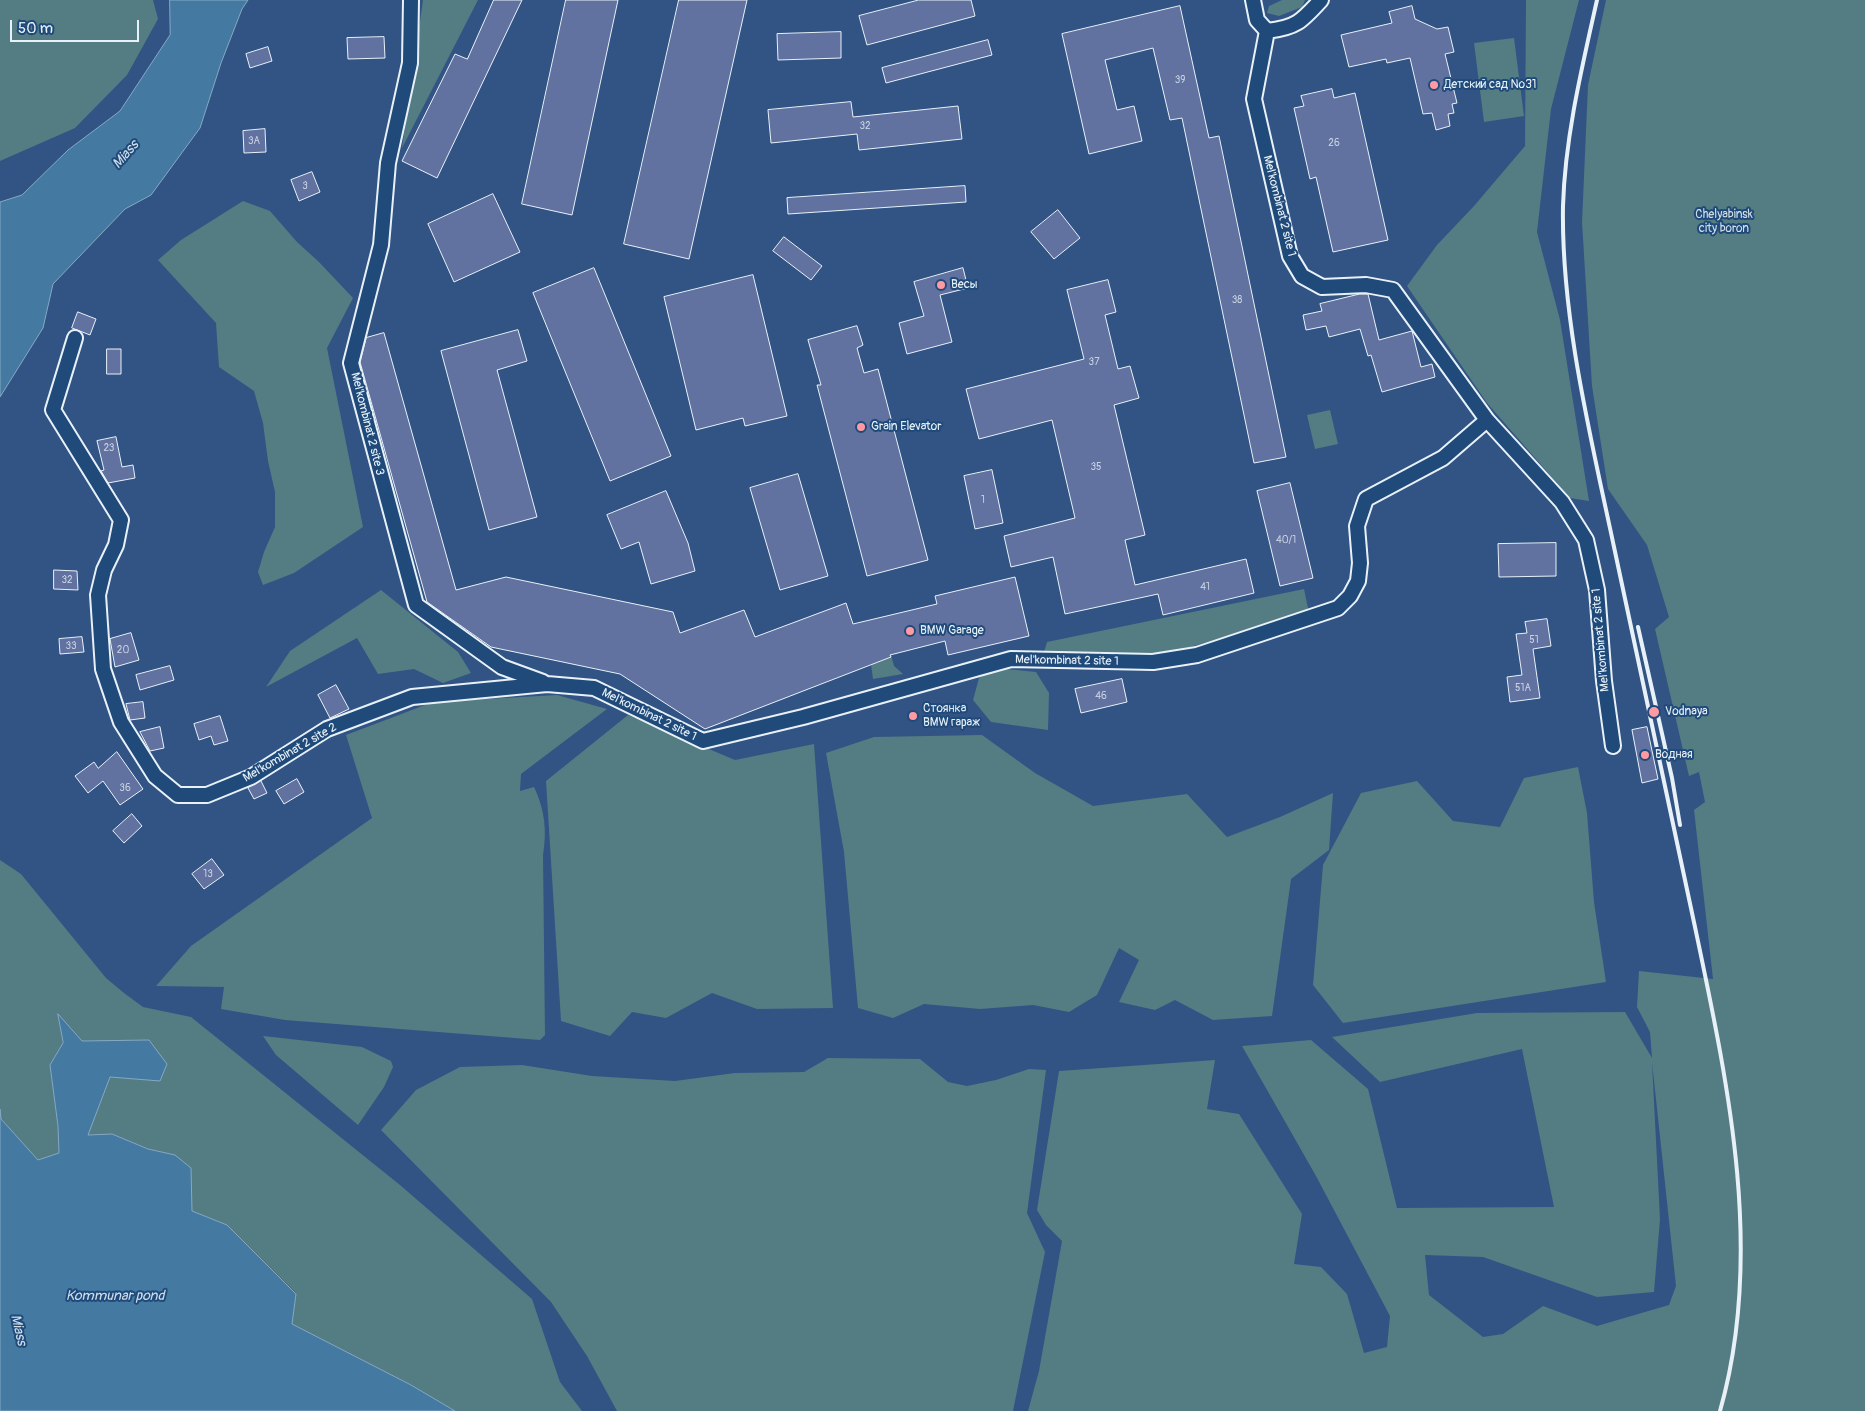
<!DOCTYPE html>
<meta charset="utf-8">
<style>
body{margin:0}
#map{position:relative;width:1865px;height:1411px;overflow:hidden;background:#315484;font-family:Pangolin,sans-serif}
canvas{display:block}
.scale{position:absolute;left:10px;top:20px;width:129px;height:22px;box-sizing:border-box;border:2px solid #e8f1f8;border-top:0;padding-left:6px;font-size:15px;line-height:18px;white-space:nowrap;color:#e8f1f8;-webkit-text-stroke:4px #1f4a7a;paint-order:stroke}
</style>
<div id="map">
<canvas width="1865" height="1411"></canvas>
<div class="scale">50 m</div>
</div>
<script>
const context = document.querySelector('canvas').getContext('2d');
context.lineJoin = 'round';
function fillPath(path, color) { context.fillStyle = color; context.fill(path, 'evenodd'); }
function trace(path, color, width, dash) { context.strokeStyle = color; context.lineWidth = width; context.lineCap = dash ? 'butt' : 'round'; context.setLineDash(dash || []); context.stroke(path); }
function drawText(font, color, halo, rows, align = 'center') {
  context.font = font + ' Pangolin,sans-serif'; context.lineWidth = 4; context.setLineDash([]); context.textBaseline = 'middle'; context.strokeStyle = halo; context.fillStyle = color; for (const [text, x, y, turn = 0] of rows) {
    context.save(); context.translate(x, y); context.rotate((+turn || 0) * Math.PI / 180); context.textAlign = isNaN(turn) ? turn : align; if (halo) context.strokeText(text, 0, 0); context.fillText(text, 0, 0); context.restore();
  }
}
fillPath(new Path2D(`
 M 0,0 L 153,0 L 158,19 L 127,75 L 75,128 L 0,161 Z
 M 423,0 L 478,0 L 402,148 Z
 M 1282,0 L 1305,0 L 1302,7 L 1279,16 L 1267,13 L 1269,6 Z
 M 1526,0 L 1579,0 L 1551,109 L 1537,232 L 1560,320 L 1589,501 L 1570,498 L 1487,403 L 1407,286 L 1437,245 L 1474,206 L 1525,146 Z
 M 1606,0 L 1865,0 L 1865,1411 L 1028,1411 L 1039,1371 L 1062,1241 L 1046,1225 L 1037,1210 L 1059,1071 L 1215,1060 L 1207,1109 L 1239,1114 L 1302,1214 L 1294,1264 L 1321,1267 L 1347,1294 L 1364,1353 L 1387,1347 L 1390,1316 L 1316,1176 L 1242,1046 L 1311,1040 L 1368,1089 L 1397,1208 L 1554,1207 L 1522,1049 L 1380,1082 L 1332,1037 L 1477,1013 L 1625,1012 L 1652,1058 L 1650,1032 L 1637,1007 L 1639,971 L 1713,979 L 1694,810 L 1705,802 L 1699,772 L 1689,776 L 1655,629 L 1669,617 L 1647,545 L 1608,489 L 1592,386 L 1582,222 L 1588,85 ZM 1652,1062 L 1676,1286 L 1669,1305 L 1597,1326 L 1543,1306 L 1503,1334 L 1483,1337 L 1429,1295 L 1425,1255 L 1483,1257 L 1597,1297 L 1654,1292 L 1660,1219 Z
 M 1514,38 L 1524,116 L 1484,122 L 1474,43 Z
 M 243,201 L 270,211 L 297,242 L 319,262 L 353,298 L 327,348 L 363,527 L 294,573 L 263,585 L 258,572 L 264,552 L 275,527 L 275,492 L 268,461 L 263,423 L 254,391 L 219,367 L 216,323 L 158,260 L 181,240 Z
 M 1330,410 L 1338,444 L 1315,449 L 1307,415 Z
 M 1304,589 L 1309,613 L 1162,655 L 1044,652 L 1047,642 Z
 M 381,590 L 458,652 L 471,673 L 443,683 L 414,669 L 378,674 L 357,638 L 266,687 L 290,651 Z
 M 889,648 L 894,666 L 903,674 L 873,679 L 871,664 Z
 M 997,668 L 1036,672 L 1049,693 L 1048,730 L 991,722 L 973,700 L 979,678 Z
 M 557,695 L 607,709 L 521,774 L 520,791 L 534,787 C 545,810 547,831 543,855 L 545,1035 L 540,1040 L 285,1020 L 221,1009 L 224,987 L 156,986 L 191,946 L 372,818 L 346,735 L 433,702 Z
 M 628,715 L 735,760 L 814,744 L 833,1008 L 757,1009 L 712,993 L 666,1018 L 632,1012 L 610,1036 L 561,1021 L 546,781 Z
 M 982,735 L 1035,773 L 1093,806 L 1187,794 L 1227,837 L 1280,817 L 1333,793 L 1329,850 L 1291,879 L 1272,1016 L 1213,1020 L 1175,1000 L 1155,1010 L 1119,1002 L 1139,960 L 1119,948 L 1097,995 L 1069,1012 L 1033,1005 L 980,1009 L 924,1004 L 893,1018 L 858,1008 L 844,852 L 826,753 L 874,737 Z
 M 1578,767 L 1587,813 L 1594,902 L 1606,982 L 1343,1023 L 1313,985 L 1323,865 L 1361,793 L 1417,781 L 1453,821 L 1500,827 L 1524,778 Z
 M 0,860 L 21,874 L 106,978 L 124,993 L 143,1007 L 191,1017 L 400,1185 L 532,1299 L 560,1382 L 582,1411 L 455,1411 L 411,1385 L 292,1324 L 296,1293 L 227,1225 L 192,1211 L 175,1155 L 148,1149 L 112,1134 L 87,1135 L 110,1077 L 149,1040 L 82,1042 L 58,1015 L 63,1043 L 50,1065 L 58,1126 L 59,1153 L 38,1160 L 1,1119 L 0,1109 Z
 M 263,1036 L 362,1047 L 391,1061 L 393,1067 L 384,1087 L 358,1125 L 276,1055 Z
 M 828,1058 L 920,1059 L 948,1082 L 967,1086 L 996,1080 L 1029,1069 L 1046,1070 L 1027,1213 L 1045,1252 L 1013,1411 L 617,1411 L 587,1356 L 551,1302 L 381,1130 L 416,1090 L 460,1067 L 522,1065 L 592,1076 L 675,1081 L 735,1073 L 804,1072 Z`), '#547c83');
const water = new Path2D(`
 M 170,0 L 248,0 L 242,9 L 221,63 L 200,128 L 151,195 L 125,209 L 53,284 L 43,328 L 0,397 L 0,202 L 22,195 L 68,150 L 120,111 L 170,35 Z
 M 58,1014 L 82,1041 L 149,1040 L 167,1064 L 160,1081 L 110,1077 L 88,1135 L 112,1134 L 148,1149 L 175,1155 L 191,1168 L 192,1211 L 227,1225 L 296,1294 L 292,1324 L 411,1385 L 455,1411 L 0,1411 L 0,1109 L 1,1119 L 38,1160 L 59,1153 L 58,1126 L 50,1065 L 63,1043 Z`);
fillPath(water, '#4479a1');
trace(water, '#86a9c4', 1);
const building = new Path2D(`
 M 494,0 L 522,0 L 437,178 L 402,161 L 455,54 L 467,59 Z
 M 566,0 L 618,0 L 572,215 L 522,204 Z
 M 679,0 L 747,0 L 689,259 L 624,244 Z
 M 919,0 L 971,0 L 975,16 L 867,45 L 859,16 Z
 M 1180,6 L 1209,138 L 1219,136 L 1286,457 L 1254,463 L 1182,118 L 1170,120 L 1153,48 L 1105,60 L 1117,110 L 1134,106 L 1142,141 L 1089,154 L 1062,34 Z
 M 1412,6 L 1415,19 L 1437,29 L 1448,27 L 1454,52 L 1445,54 L 1457,103 L 1452,104 L 1454,113 L 1448,114 L 1450,126 L 1436,130 L 1432,113 L 1423,114 L 1410,58 L 1387,63 L 1386,59 L 1349,67 L 1341,35 L 1392,23 L 1389,12 Z
 M 841,32 L 841,58 L 778,60 L 777,34 Z
 M 384,37 L 385,58 L 348,59 L 347,38 Z
 M 988,40 L 992,55 L 886,83 L 882,68 Z
 M 268,47 L 272,61 L 250,68 L 246,54 Z
 M 1332,89 L 1334,98 L 1355,93 L 1388,240 L 1333,252 L 1316,177 L 1310,179 L 1294,108 L 1304,106 L 1301,96 Z
 M 851,102 L 853,117 L 958,106 L 962,139 L 859,150 L 857,134 L 771,143 L 768,110 Z
 M 265,129 L 266,152 L 244,153 L 243,131 Z
 M 312,172 L 320,192 L 299,201 L 291,180 Z
 M 965,186 L 966,202 L 788,214 L 787,198 Z
 M 493,194 L 520,252 L 454,282 L 428,224 Z
 M 1058,210 L 1080,238 L 1054,259 L 1031,232 Z
 M 784,237 L 822,266 L 811,280 L 773,251 Z
 M 594,268 L 671,456 L 610,481 L 533,293 Z
 M 963,268 L 968,288 L 940,295 L 952,342 L 907,354 L 899,323 L 924,316 L 914,282 Z
 M 753,275 L 787,416 L 745,426 L 743,418 L 696,430 L 664,297 Z
 M 1108,280 L 1116,312 L 1105,315 L 1118,369 L 1130,366 L 1139,398 L 1114,405 L 1145,535 L 1125,540 L 1135,585 L 1246,559 L 1254,593 L 1163,615 L 1158,594 L 1065,614 L 1053,557 L 1011,567 L 1004,536 L 1075,518 L 1052,420 L 979,439 L 966,389 L 1084,359 L 1067,290 Z
 M 1360,294 L 1368,294 L 1379,340 L 1412,331 L 1421,367 L 1432,364 L 1435,377 L 1382,392 L 1371,355 L 1368,356 L 1360,329 L 1329,337 L 1326,326 L 1306,330 L 1303,315 L 1322,311 L 1320,304 Z
 M 78,312 L 96,319 L 90,335 L 72,328 Z
 M 857,326 L 863,345 L 857,348 L 864,373 L 878,369 L 928,560 L 867,576 L 817,385 L 821,385 L 808,340 Z
 M 518,330 L 527,361 L 497,370 L 537,517 L 489,530 L 441,351 Z
 M 384,333 L 456,590 L 506,577 L 673,612 L 680,633 L 744,610 L 755,637 L 846,603 L 853,624 L 937,604 L 935,596 L 1015,577 L 1029,636 L 948,655 L 945,641 L 890,655 L 891,657 L 705,729 L 620,674 L 491,647 L 427,602 L 360,362 L 366,338 Z
 M 107,349 L 121,349 L 121,374 L 107,374 Z
 M 116,437 L 122,467 L 133,465 L 135,478 L 108,483 L 101,471 L 104,470 L 97,441 Z
 M 992,470 L 1003,523 L 975,529 L 964,476 Z
 M 798,474 L 828,576 L 780,590 L 750,488 Z
 M 1290,483 L 1313,578 L 1280,586 L 1257,491 Z
 M 666,491 L 688,543 L 695,571 L 651,584 L 639,542 L 621,549 L 607,515 Z
 M 1556,543 L 1556,576 L 1499,577 L 1498,544 Z
 M 54,570 L 77,571 L 78,590 L 54,589 Z
 M 1547,619 L 1551,646 L 1533,649 L 1540,698 L 1510,702 L 1507,677 L 1522,675 L 1516,634 L 1527,633 L 1525,622 Z
 M 131,633 L 139,660 L 115,667 L 110,639 Z
 M 82,637 L 84,652 L 60,654 L 59,639 Z
 M 170,666 L 174,680 L 140,690 L 136,675 Z
 M 1122,679 L 1127,702 L 1081,713 L 1075,689 Z
 M 336,685 L 349,709 L 330,718 L 318,695 Z
 M 143,702 L 145,718 L 130,720 L 126,704 Z
 M 220,716 L 228,741 L 214,745 L 211,736 L 199,740 L 194,724 Z
 M 160,727 L 164,748 L 150,751 L 140,732 Z
 M 1647,727 L 1658,779 L 1642,783 L 1632,730 Z
 M 117,752 L 143,789 L 120,805 L 103,781 L 88,793 L 75,776 L 94,762 L 98,768 Z
 M 297,779 L 304,792 L 284,804 L 276,791 Z
 M 261,781 L 267,793 L 254,799 L 248,788 Z
 M 132,814 L 142,826 L 124,843 L 113,831 Z
 M 212,859 L 224,875 L 204,889 L 192,874 Z`);
fillPath(building, '#6272a0');
trace(building, '#e8f1f8', 1);
const street = new Path2D(`
 M 411,0 L 410,63 L 388,163 L 381,245 L 351,363 L 416,605 L 502,667 L 543,682
 M 1253,0 L 1257,20 L 1267,31 C 1296,28 1302,21 1321,0
 M 1267,31 L 1254,99 L 1290,256 L 1302,276 L 1322,287 L 1366,285 L 1393,290 L 1487,420 L 1562,502 L 1586,540 L 1597,590 L 1604,681 L 1613,746
 M 75,338 L 53,410 L 121,520 L 116,545 L 104,570 L 98,595 L 103,669 L 121,722 L 155,776 L 178,795 L 207,795 L 251,777 L 327,729 L 412,697 L 547,684 L 594,688 L 703,741 L 803,717 L 1011,659 L 1153,662 L 1197,655 L 1338,608 L 1350,596 L 1358,581 L 1360,563 L 1357,526 L 1366,499 L 1443,458 L 1487,420`);
trace(street, '#e8f1f8', 18);
trace(street, '#1f4a7a', 14);
trace(new Path2D(`
 M 1597,0 C 1582,67 1565,137 1563,206 C 1561,318 1591,438 1614,547 C 1642,673 1668,800 1695,927 C 1728,1084 1765,1253 1720,1411
 M 1638,627 L 1672,778 L 1680,825`), '#e8f1f8', 4);
for (const [x, y, r, color] of [
 [1434,85,5,"#ff9aa2"],
 [941,285,5,"#ff9aa2"],
 [861,427,5,"#ff9aa2"],
 [910,631,5,"#ff9aa2"],
 [1654,712,6,"#ff9aa2"],
 [913,716,5,"#ff9aa2"],
 [1645,755,5,"#ff9aa2"]
]) { const dot = new Path2D(); dot.arc(x, y, r, 0, 2 * Math.PI); context.fillStyle = color; context.fill(dot); trace(dot, '#1f4a7a', 2); }
drawText('10px', '#c6d1e2', null, [
 ["39",1180,80],
 ["32",865,126],
 ["3А",254,141],
 ["26",1334,143],
 ["3",305,186],
 ["38",1237,300],
 ["37",1094,362],
 ["23",109,448],
 ["35",1096,467],
 ["1",983,500],
 ["40/1",1286,540],
 ["32",67,580],
 ["41",1205,587],
 ["51",1534,640],
 ["33",71,646],
 ["20",123,650],
 ["51А",1523,688],
 ["46",1101,696],
 ["36",125,788],
 ["13",208,874]
]);
drawText('12px', '#e8f1f8', '#1f4a7a', [
 ["Детский сад №31",1444,85],
 ["Весы",951,285],
 ["Grain Elevator",871,427],
 ["BMW Garage",920,631],
 ["Стоянка",923,709],
 ["BMW гараж",923,723],
 ["Vodnaya",1665,712],
 ["Водная",1655,755]
], 'left');
drawText('12px', '#e8f1f8', '#1f4a7a', [
 ["Mel'kombinat 2 site 1",1279,206,76],
 ["Mel'kombinat 2 site 3",367,424,76],
 ["Mel'kombinat 2 site 1",1601,640,-95],
 ["Mel'kombinat 2 site 1",1067,661,1],
 ["Mel'kombinat 2 site 1",649,715,26],
 ["Mel'kombinat 2 site 2",290,753,-30]
]);
drawText('12px', '#d2dfe6', '#1f4a7a', [
 ["Chelyabinsk",1724,215],
 ["city boron",1724,229]
]);
drawText('italic 14px', '#cfdfeb', '#1f4a7a', [
 ["Miass",126,155,-49],
 ["Kommunar pond",115,1296],
 ["Miass",18,1330,77]
]);
</script>
